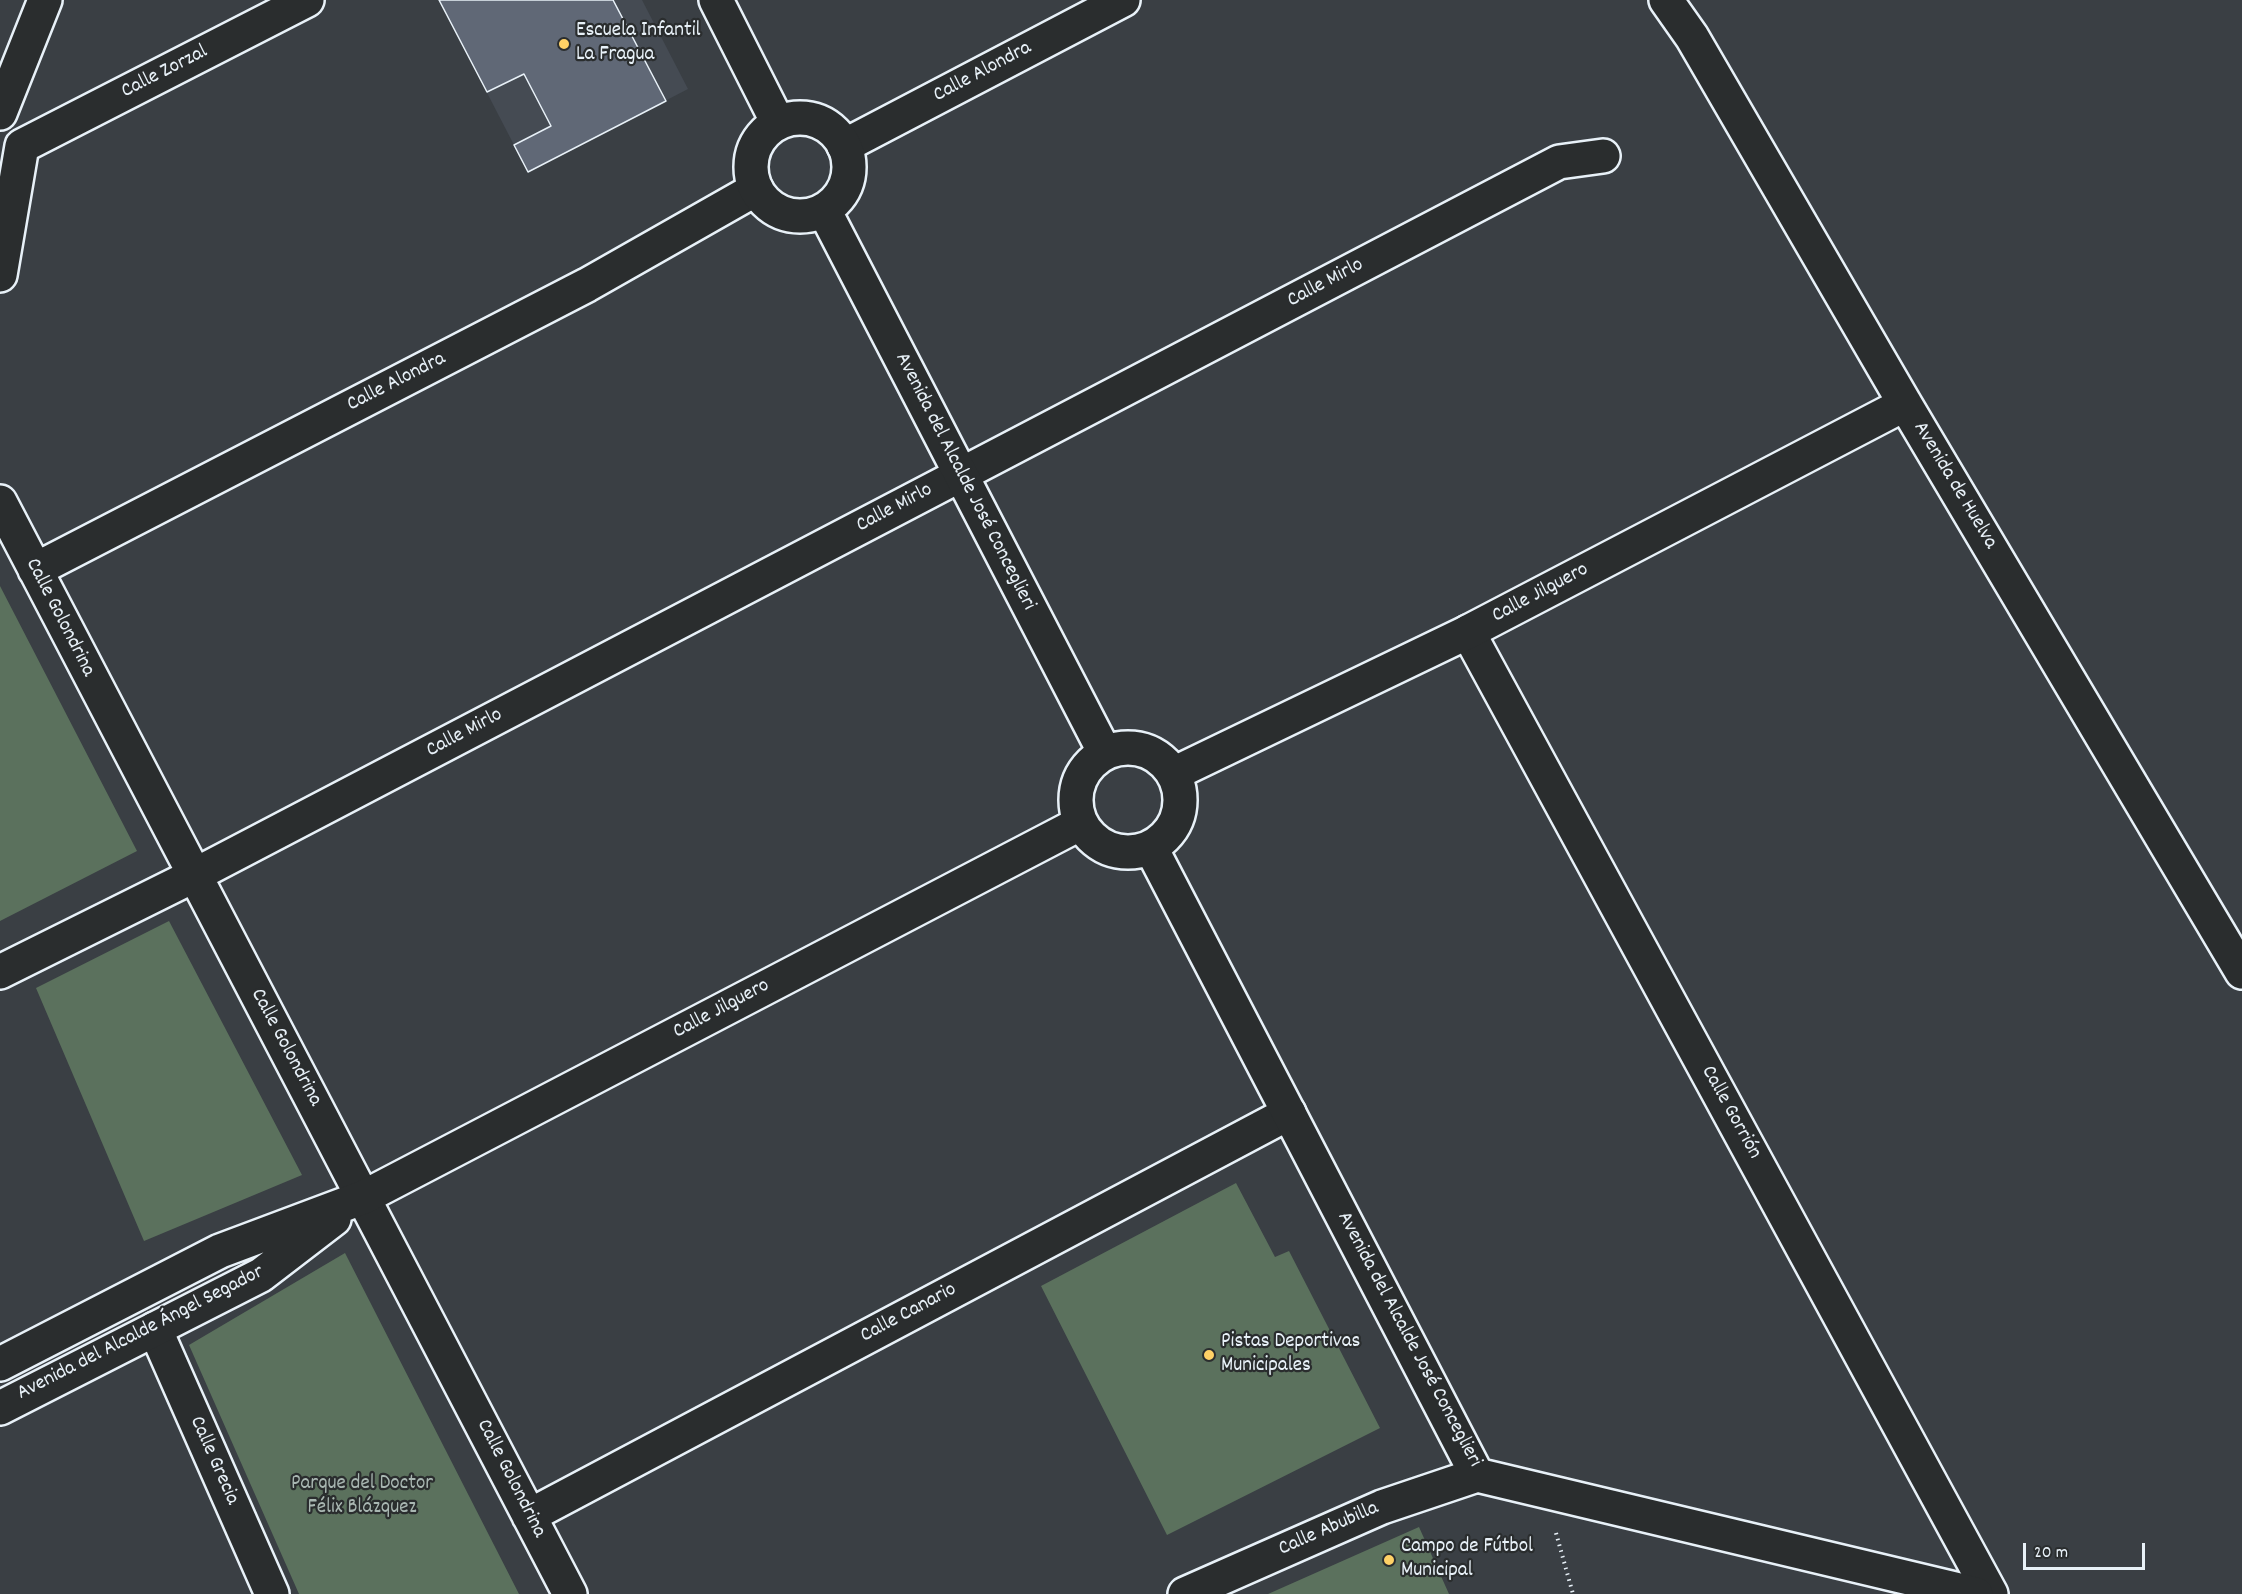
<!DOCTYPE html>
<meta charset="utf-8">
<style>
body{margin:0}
#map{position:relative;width:2242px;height:1594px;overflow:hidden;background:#3a3f44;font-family:Dekko,sans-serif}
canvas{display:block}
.scale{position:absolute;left:2023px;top:1543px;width:122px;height:27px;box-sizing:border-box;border:3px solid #e8f1f8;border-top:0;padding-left:8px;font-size:18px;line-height:21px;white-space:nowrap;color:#e8f1f8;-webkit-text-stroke:4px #2a2d2e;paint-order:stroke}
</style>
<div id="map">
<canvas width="2242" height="1594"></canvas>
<div class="scale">20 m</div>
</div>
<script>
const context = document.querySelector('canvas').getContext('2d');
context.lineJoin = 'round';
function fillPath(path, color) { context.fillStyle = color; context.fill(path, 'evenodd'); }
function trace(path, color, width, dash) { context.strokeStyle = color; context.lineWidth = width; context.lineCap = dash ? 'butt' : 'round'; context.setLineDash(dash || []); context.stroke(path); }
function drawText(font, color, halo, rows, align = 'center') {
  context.font = font + ' Dekko,sans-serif'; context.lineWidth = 4.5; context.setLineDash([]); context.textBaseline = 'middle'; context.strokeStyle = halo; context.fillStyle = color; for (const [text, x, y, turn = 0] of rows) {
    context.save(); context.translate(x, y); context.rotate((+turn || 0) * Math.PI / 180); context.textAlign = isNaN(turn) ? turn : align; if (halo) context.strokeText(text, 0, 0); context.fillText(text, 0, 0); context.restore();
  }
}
fillPath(new Path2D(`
 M 439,0 L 642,0 L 688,89 L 528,172 Z`), '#454b53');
fillPath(new Path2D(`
 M 0,586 L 137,851 L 0,921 Z
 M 169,921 L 302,1175 L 144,1241 L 36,988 Z
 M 1236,1183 L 1275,1257 L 1289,1251 L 1380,1428 L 1167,1535 L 1041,1286 Z
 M 345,1253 L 519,1594 L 299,1594 L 189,1345 Z
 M 1419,1527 L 1449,1594 L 1268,1594 Z`), '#5b715d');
const building = new Path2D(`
 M 439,0 L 613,0 L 666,101 L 528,172 L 514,145 L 551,126 L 524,74 L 487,92 Z`);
fillPath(building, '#606876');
trace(building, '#e8f1f8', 1.5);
const street = new Path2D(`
 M 0,113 L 45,0
 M 844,146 L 1123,0
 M 0,275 L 22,146 L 307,0
 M 0,502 L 570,1594
 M 35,570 L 587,285 L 756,189
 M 1468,632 L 1991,1594
 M 0,972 L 193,876 L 1559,162 L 1603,156
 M 155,1329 L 272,1594
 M 529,1516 L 1289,1113`);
const secondary = new Path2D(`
 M 716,0 L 778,123
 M 1666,0 L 1692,37 L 1905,404 L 2242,972
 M751 167a49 49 0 1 1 98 0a49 49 0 1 1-98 0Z
 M 824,210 L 1105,753
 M1076 800a52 52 0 1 1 104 0a52 52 0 1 1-104 0Z
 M 1173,774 L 1468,632 L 1905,404
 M 1151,848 L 1477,1475 L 1976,1594
 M 0,1364 L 220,1251 L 364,1197 L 1081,823
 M 0,1408 L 261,1275 L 334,1219
 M 1185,1594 L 1382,1507 L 1477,1475`);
trace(street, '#e8f1f8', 38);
trace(secondary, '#e8f1f8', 38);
trace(new Path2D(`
 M 1556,1533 L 1573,1594`), '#e8f1f8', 4, [1.5, 4.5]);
trace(street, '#2a2d2e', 33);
trace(secondary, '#2a2d2e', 33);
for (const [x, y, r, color] of [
 [564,44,6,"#ffd166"],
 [1209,1355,6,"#ffd166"],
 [1389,1560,6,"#ffd166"]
]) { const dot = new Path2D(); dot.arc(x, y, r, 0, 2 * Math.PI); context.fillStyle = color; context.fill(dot); trace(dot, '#2a2d2e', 2); }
drawText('21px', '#e8f1f8', '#2a2d2e', [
 ["Escuela Infantil",576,32],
 ["La Fragua",576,56],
 ["Pistas Deportivas",1221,1343],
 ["Municipales",1221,1367],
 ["Campo de Fútbol",1401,1548],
 ["Municipal",1401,1572]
], 'left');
drawText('21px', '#e8f1f8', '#2a2d2e', [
 ["Calle Zorzal",165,73,-27],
 ["Calle Alondra",983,73,-28],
 ["Calle Mirlo",1326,284,-28],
 ["Calle Alondra",397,383,-27],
 ["Avenida del Alcalde José Conceglieri",964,482,63],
 ["Avenida de Huelva",1954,486,59],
 ["Calle Mirlo",895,509,-28],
 ["Calle Jilguero",1541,594,-28],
 ["Calle Golondrina",59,618,63],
 ["Calle Mirlo",465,734,-28],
 ["Calle Jilguero",722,1010,-28],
 ["Calle Golondrina",285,1048,62],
 ["Calle Gorrión",1730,1113,61],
 ["Calle Canario",909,1314,-28],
 ["Avenida del Alcalde Ángel Segador",141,1334,-27],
 ["Avenida del Alcalde José Conceglieri",1408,1340,62],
 ["Calle Grecia",213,1461,66],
 ["Calle Golondrina",510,1479,63],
 ["Calle Abubilla",1329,1530,-24]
]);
drawText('21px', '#a9b7b2', '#2a2d2e', [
 ["Parque del Doctor",362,1485],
 ["Félix Blázquez",362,1509]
]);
</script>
